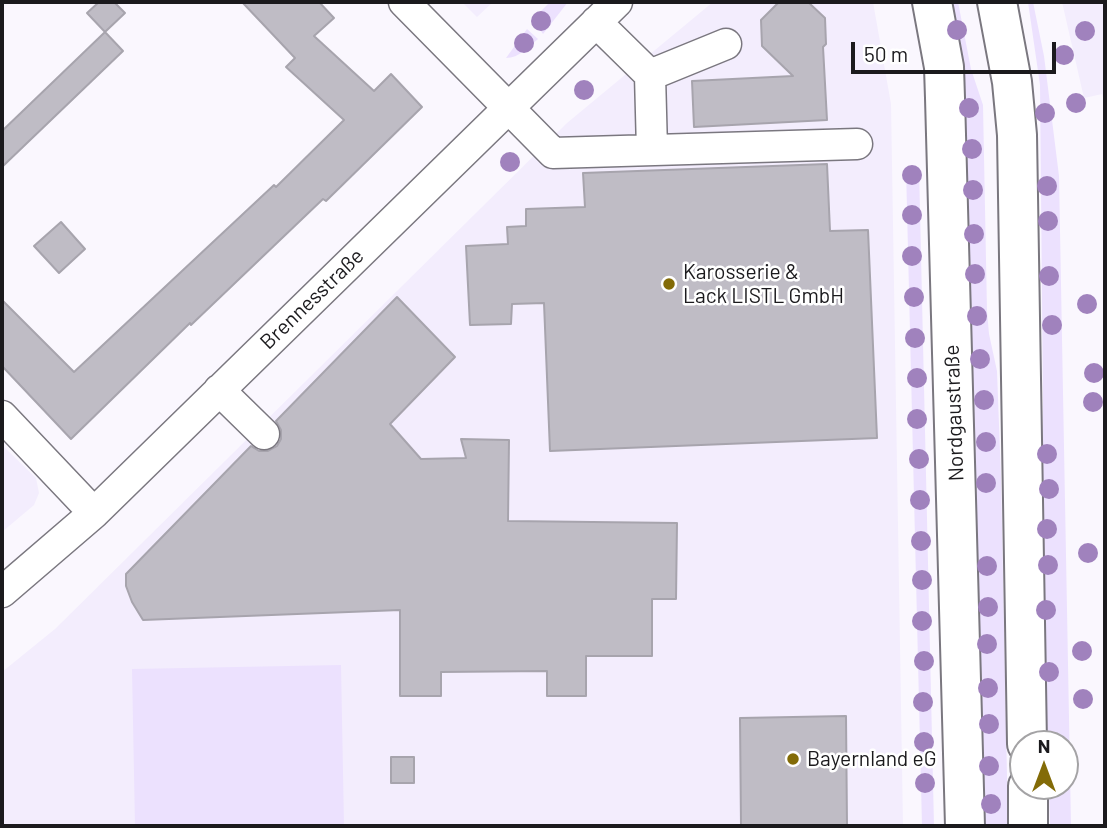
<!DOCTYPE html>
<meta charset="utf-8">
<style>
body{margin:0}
#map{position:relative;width:1107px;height:828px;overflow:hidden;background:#faf7fe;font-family:Barlow,sans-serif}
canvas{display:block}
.frame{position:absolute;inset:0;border:4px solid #1b1a1d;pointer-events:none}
.north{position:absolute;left:1009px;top:730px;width:70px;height:70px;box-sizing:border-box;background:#fff;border:2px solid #a4a3a5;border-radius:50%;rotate:0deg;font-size:19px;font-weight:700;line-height:28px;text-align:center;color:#1b1a1d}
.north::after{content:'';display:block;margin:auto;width:24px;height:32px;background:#836b07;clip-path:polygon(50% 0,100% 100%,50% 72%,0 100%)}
.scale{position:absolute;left:851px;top:42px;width:205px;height:32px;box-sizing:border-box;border:4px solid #1b1a1d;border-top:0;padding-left:9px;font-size:21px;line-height:24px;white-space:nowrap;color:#1b1a1d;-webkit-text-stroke:5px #fff;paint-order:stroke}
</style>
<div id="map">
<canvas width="1107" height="828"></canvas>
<div class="frame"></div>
<div class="north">N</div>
<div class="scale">50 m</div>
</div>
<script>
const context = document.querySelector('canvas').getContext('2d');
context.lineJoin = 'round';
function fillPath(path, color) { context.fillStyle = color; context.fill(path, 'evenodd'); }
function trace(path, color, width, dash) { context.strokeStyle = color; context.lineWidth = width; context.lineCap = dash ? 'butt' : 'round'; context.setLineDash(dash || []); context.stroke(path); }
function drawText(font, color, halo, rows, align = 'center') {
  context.font = font + ' Barlow,sans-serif'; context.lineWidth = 5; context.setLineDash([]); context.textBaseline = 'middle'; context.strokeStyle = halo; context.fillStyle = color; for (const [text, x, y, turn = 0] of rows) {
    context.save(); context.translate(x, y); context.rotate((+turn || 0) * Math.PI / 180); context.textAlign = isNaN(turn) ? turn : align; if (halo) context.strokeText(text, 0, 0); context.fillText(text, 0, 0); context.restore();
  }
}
fillPath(new Path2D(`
 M 462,2 L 493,2 L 477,17 Z
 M 713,2 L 873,2 L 891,104 L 903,826 L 2,826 L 2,672 L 55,629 L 567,123 Z
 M 1062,2 L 1105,2 L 1105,105 L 1102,94 L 1084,98 Z
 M 2,445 L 36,478 L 39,493 L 34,505 L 2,532 Z`), '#f3edfd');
fillPath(new Path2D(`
 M 550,2 L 568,2 L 543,34 L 536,24 L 537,15 Z
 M 944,2 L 958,2 L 971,69 L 983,105 L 987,311 L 989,334 L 997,371 L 1001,478 L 1008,826 L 980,826 Z
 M 1028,2 L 1033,2 L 1044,56 L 1059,176 L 1071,826 L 1050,826 L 1049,786 L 1065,786 L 1065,744 L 1047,744 L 1040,512 L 1043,404 L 1040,85 Z
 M 527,29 L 538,39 C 529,47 519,58 506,58 Z
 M 919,167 L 934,826 L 922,826 L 906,168 Z
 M 341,665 L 344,826 L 135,826 L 132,669 Z`), '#ece1fe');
const building = new Path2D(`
 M 99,2 L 114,2 L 125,13 L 105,32 L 87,13 Z
 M 242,2 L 319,2 L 334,18 L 314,36 L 374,91 L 391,74 L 422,107 L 326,201 L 323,199 L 191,325 L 190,323 L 71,439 L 2,366 L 2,300 L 74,372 L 274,185 L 276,187 L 344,120 L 286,67 L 295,58 Z
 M 779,2 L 808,2 L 825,18 L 826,44 L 823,47 L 827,120 L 694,127 L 692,81 L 793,76 L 762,46 L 761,20 Z
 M 105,32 L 123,51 L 2,167 L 2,131 Z
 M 827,164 L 830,231 L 868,230 L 877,438 L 550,451 L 544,303 L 512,304 L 511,324 L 470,325 L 466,246 L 508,244 L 507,227 L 526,226 L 526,209 L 585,207 L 583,173 Z
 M 61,222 L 85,249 L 59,273 L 34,246 Z
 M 397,297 L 455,357 L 390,424 L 421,459 L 466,458 L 461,439 L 509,440 L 508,521 L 677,523 L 676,599 L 652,599 L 652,656 L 586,656 L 586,696 L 547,696 L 547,671 L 441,672 L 441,696 L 400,696 L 400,610 L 143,620 L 132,602 L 126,586 L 126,574 L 251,446 L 259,451 L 268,451 L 277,446 L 281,439 L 281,430 L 276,421 Z
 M 846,716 L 847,826 L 741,826 L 740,718 Z
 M 391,757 L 414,757 L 414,783 L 391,783 Z`);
fillPath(building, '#bfbcc5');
trace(building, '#a7a4ad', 2);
const minor = new Path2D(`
 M 404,2 L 553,153 L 857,144
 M 596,22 L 650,75 L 652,150
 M 650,75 L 726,44
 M 219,390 L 264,434
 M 2,416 L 94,513
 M 2,592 L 94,513 L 617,2`);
const major = new Path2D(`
 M 932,2 L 944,67 L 945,98 L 965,826
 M 997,2 L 1012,82 L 1017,135 L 1027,744
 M 1028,786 L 1028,826`);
trace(minor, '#7a777f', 33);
trace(major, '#7a777f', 42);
trace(minor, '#fff', 30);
trace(major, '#fff', 38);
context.fillStyle = '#a082bd';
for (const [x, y] of [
 [541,21],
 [957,30],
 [1085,31],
 [524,43],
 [1064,55],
 [584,90],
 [1076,103],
 [969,108],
 [1045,113],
 [972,149],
 [510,162],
 [912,175],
 [1047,186],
 [973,190],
 [912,215],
 [1048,221],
 [974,234],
 [912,256],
 [975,274],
 [1049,276],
 [914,297],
 [1087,304],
 [977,316],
 [1052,325],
 [915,338],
 [980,359],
 [1094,373],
 [917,378],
 [984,400],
 [1093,402],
 [917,419],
 [986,442],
 [1047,454],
 [919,459],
 [986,483],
 [1049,489],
 [920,500],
 [1047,529],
 [921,541],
 [1088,553],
 [1048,565],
 [987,566],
 [922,580],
 [988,607],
 [1046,610],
 [922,621],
 [987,644],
 [1082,651],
 [924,661],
 [1049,672],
 [988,688],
 [1083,699],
 [923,702],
 [989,724],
 [924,742],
 [989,766],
 [925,783],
 [991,804]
]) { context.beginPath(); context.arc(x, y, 10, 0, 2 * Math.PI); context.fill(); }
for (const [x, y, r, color] of [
 [669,284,7,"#836b07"],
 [793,759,7,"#836b07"]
]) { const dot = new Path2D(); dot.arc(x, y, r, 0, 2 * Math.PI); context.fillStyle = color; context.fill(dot); trace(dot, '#fff', 2.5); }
drawText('21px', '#1b1a1d', '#fff', [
 ["Karosserie &",683,272],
 ["Lack LISTL GmbH",683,296],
 ["Bayernland eG",807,759]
], 'left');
drawText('21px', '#1b1a1d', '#fff', [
 ["Brennesstraße",312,299,-44],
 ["Nordgaustraße",954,413,-92]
]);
</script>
